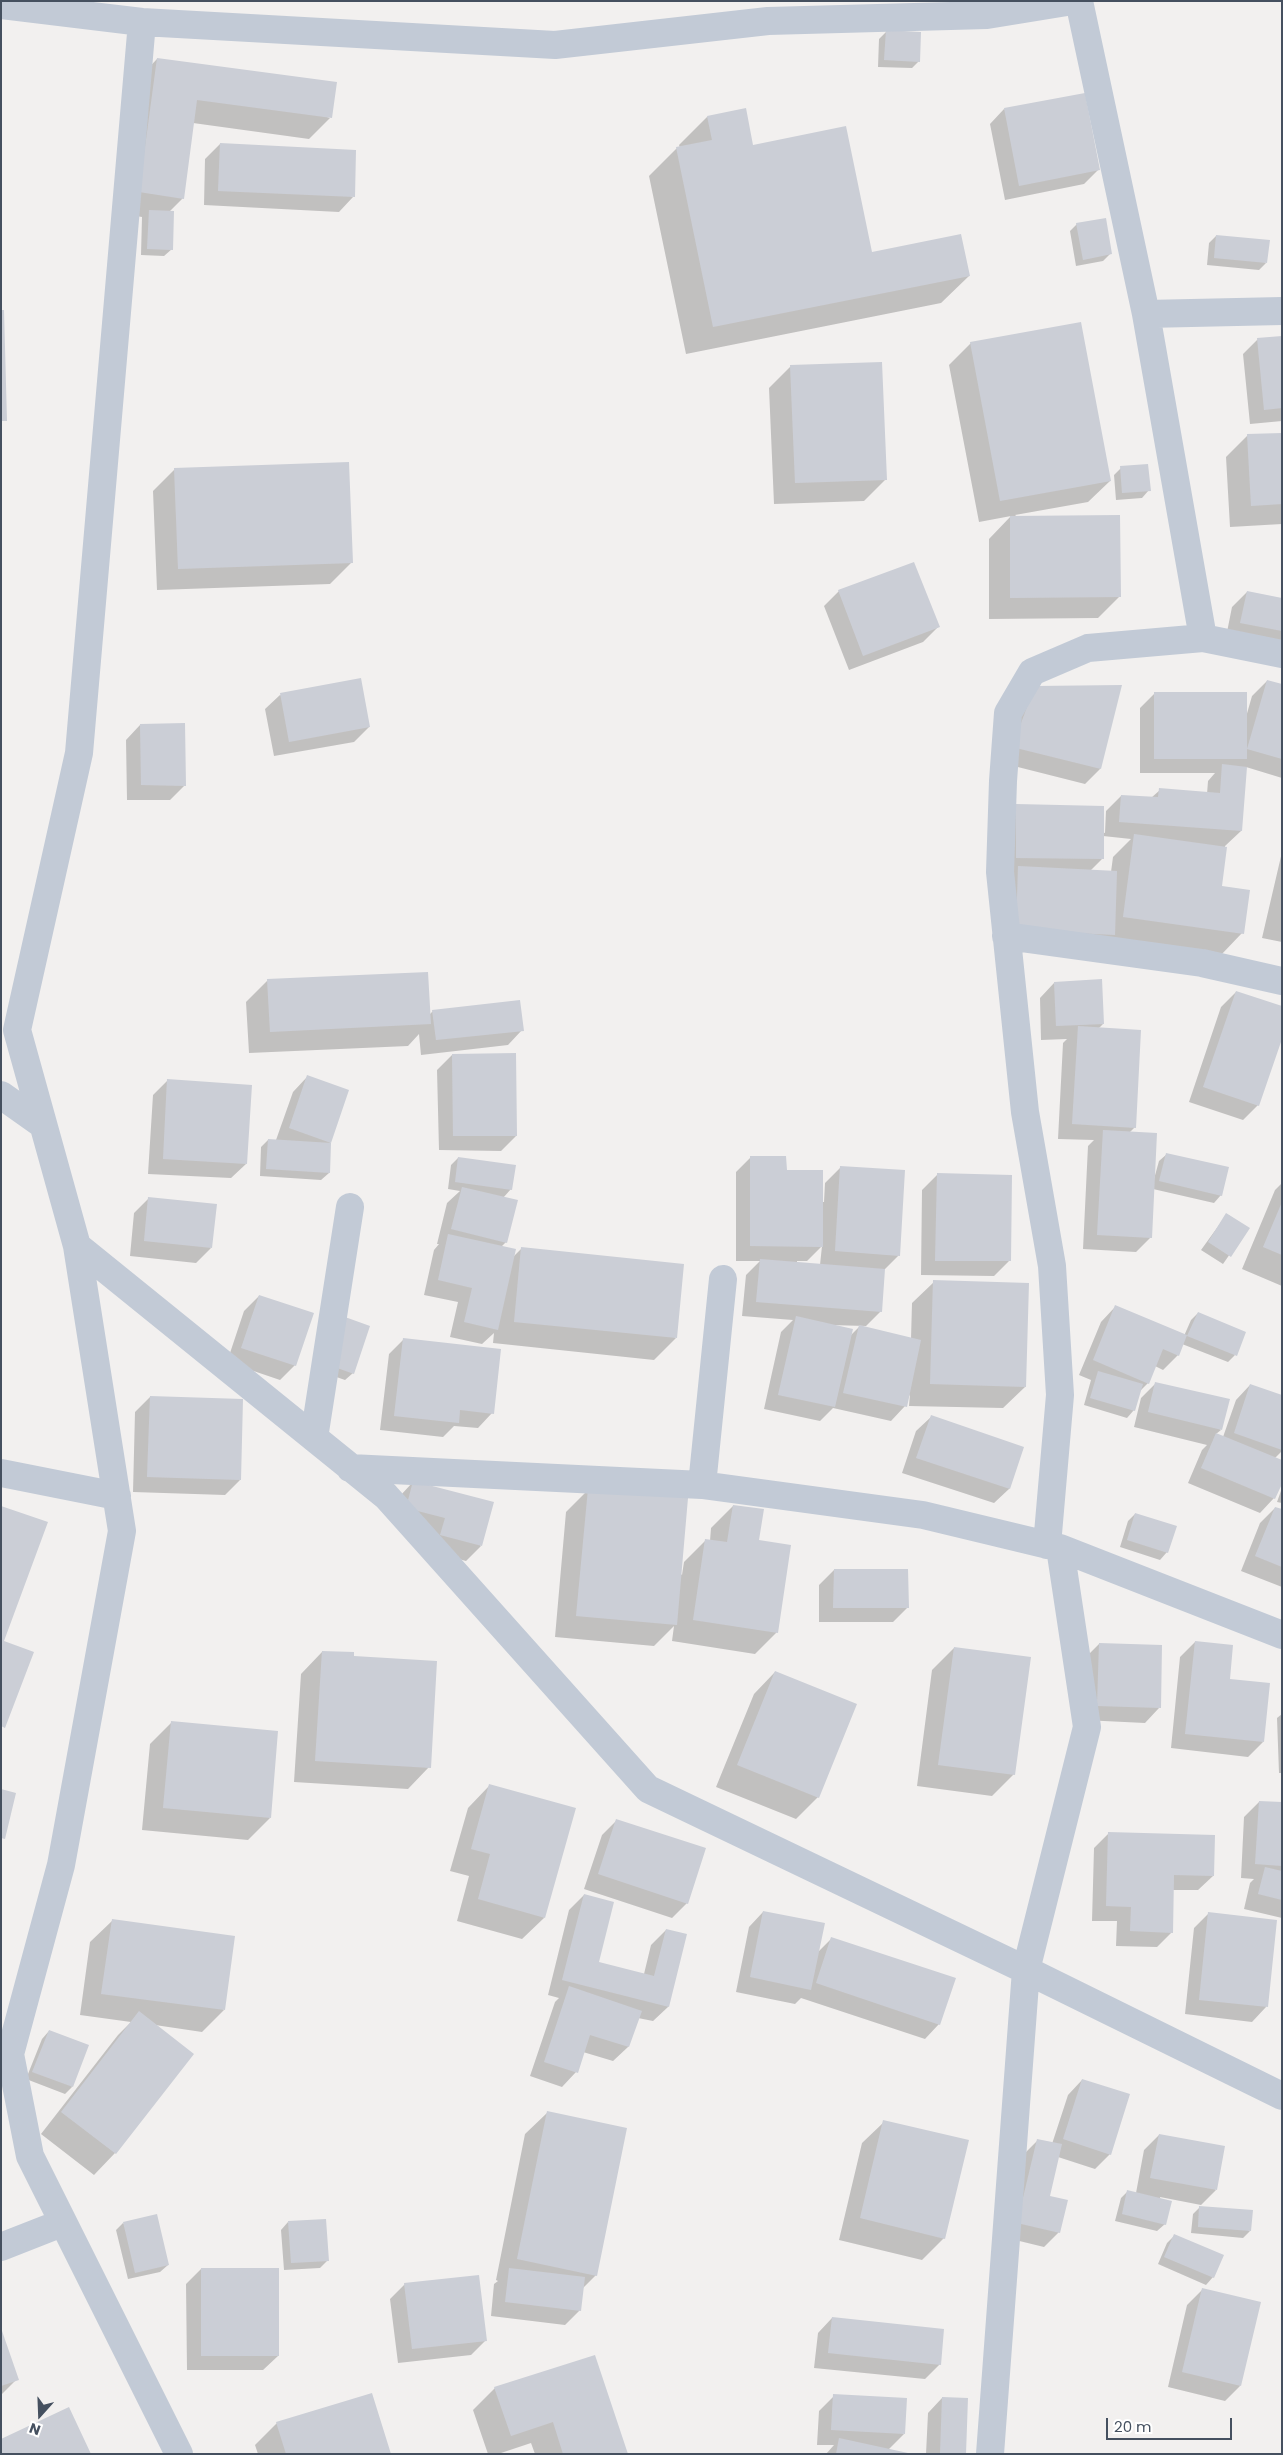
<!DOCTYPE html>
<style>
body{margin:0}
#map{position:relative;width:1283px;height:2455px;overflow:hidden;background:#f2f0ef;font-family:Poppins,sans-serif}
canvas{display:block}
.frame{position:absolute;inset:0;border:2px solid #45505f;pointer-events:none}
.north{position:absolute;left:15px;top:2390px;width:50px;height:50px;-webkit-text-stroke:4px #fff;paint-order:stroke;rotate:200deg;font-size:14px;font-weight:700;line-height:20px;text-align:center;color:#45505f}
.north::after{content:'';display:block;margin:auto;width:18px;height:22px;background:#45505f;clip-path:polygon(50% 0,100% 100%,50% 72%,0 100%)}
.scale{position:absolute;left:1106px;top:2418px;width:126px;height:22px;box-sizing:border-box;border:2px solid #45505f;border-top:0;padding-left:6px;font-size:15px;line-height:18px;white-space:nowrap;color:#45505f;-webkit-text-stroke:4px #fff;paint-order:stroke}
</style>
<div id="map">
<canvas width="1283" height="2455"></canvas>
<div class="frame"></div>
<div class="north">N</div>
<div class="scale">20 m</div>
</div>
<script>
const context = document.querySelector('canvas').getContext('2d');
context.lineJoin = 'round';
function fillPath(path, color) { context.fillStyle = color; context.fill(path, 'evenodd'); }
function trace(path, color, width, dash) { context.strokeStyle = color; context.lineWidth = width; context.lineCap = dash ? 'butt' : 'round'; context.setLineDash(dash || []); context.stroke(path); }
fillPath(new Path2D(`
 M 886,32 L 919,61 L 912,68 L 878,67 L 879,39 Z
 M 157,59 L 330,118 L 309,139 L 193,123 L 183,198 L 169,212 L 172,249 L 164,256 L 141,255 L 142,217 L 118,213 L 136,81 Z
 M 745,109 L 752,146 L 871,253 L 969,276 L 941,303 L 686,354 L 649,176 L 677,148 L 680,148 L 679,145 L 707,117 Z
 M 1004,109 L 1099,169 L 1084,184 L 1005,200 L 990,124 Z
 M 220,144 L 353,197 L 339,212 L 204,205 L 205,159 Z
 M 1077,224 L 1110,254 L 1103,261 L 1076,266 L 1070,231 Z
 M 1216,236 L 1266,263 L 1259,270 L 1207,265 L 1209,243 Z
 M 1282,337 L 1282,421 L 1250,424 L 1243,354 L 1258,339 Z
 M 971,343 L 1110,481 L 1088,502 L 1015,515 L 1120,596 L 1098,618 L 989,619 L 989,539 L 1011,516 L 979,522 L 949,365 Z
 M 791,366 L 886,479 L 864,501 L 774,504 L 769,388 Z
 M 1282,434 L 1282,524 L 1230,527 L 1226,457 L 1248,435 Z
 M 1121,468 L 1149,490 L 1142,498 L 1116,500 L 1114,475 Z
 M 175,469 L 352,562 L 330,584 L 157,590 L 153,491 Z
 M 839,591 L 938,627 L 923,642 L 849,670 L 824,606 Z
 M 1247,592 L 1282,599 L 1282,649 L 1226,637 L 1232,607 Z
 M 1267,681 L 1282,686 L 1282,778 L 1246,767 L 1241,831 L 1225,846 L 1220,888 L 1242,933 L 1221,955 L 1002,944 L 1004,882 L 1014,872 L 1001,872 L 1001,820 L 1016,805 L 1105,833 L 1106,811 L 1121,796 L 1151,798 L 1160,790 L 1207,794 L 1208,781 L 1215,773 L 1140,773 L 1140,708 L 1155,693 L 1246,717 L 1252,696 ZM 1103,836 L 1131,839 L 1113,857 L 1111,872 L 1090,871 L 1102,859 Z
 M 1036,687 L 1120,687 L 1100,769 L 1085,784 L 998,762 Z
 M 280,695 L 369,727 L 354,742 L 274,756 L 265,709 Z
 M 140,725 L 185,785 L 170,800 L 127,800 L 126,740 Z
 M 1282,852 L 1282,942 L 1262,938 Z
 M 268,980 L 429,1015 L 433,1011 L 522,1030 L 508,1045 L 421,1055 L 419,1034 L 408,1046 L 249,1053 L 246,1002 Z
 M 1054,983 L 1103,1024 L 1098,1029 L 1135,1127 L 1129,1133 L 1154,1179 L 1159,1161 L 1167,1154 L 1221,1195 L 1214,1203 L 1153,1189 L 1151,1237 L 1136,1252 L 1083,1249 L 1088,1146 L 1094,1140 L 1058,1139 L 1063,1043 L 1067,1039 L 1041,1040 L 1040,998 Z
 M 1236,992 L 1258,1105 L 1243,1120 L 1189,1102 L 1221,1007 Z
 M 452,1055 L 516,1136 L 501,1151 L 439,1150 L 437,1070 Z
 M 307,1077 L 330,1142 L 329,1173 L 321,1180 L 260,1176 L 261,1147 L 268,1140 L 276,1140 L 293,1092 Z
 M 168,1080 L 246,1164 L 231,1178 L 148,1174 L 153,1095 Z
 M 751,1157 L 785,1171 L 822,1202 L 824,1202 L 825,1183 L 840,1168 L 899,1255 L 884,1270 L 881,1311 L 866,1326 L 829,1325 L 850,1336 L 860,1326 L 911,1339 L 912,1303 L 934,1282 L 1025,1387 L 1003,1408 L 909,1406 L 910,1394 L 905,1406 L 891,1421 L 833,1408 L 820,1421 L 764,1409 L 781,1332 L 793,1320 L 742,1316 L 746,1275 L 760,1261 L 736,1261 L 736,1172 ZM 822,1246 L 820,1265 L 797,1263 L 797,1261 L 807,1261 Z
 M 458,1158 L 511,1189 L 503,1198 L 506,1242 L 501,1247 L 513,1257 L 522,1248 L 676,1338 L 654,1360 L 493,1343 L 494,1333 L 482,1344 L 450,1337 L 458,1302 L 424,1295 L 434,1250 L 439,1244 L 437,1244 L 447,1203 L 460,1191 L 448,1189 L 451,1165 Z
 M 937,1175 L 1009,1261 L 994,1276 L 921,1275 L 922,1190 Z
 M 1282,1183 L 1282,1286 L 1242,1269 L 1275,1190 Z
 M 149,1198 L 211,1248 L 196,1263 L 130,1256 L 134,1213 Z
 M 1227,1214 L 1248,1228 L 1223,1264 L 1201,1250 Z
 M 259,1296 L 295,1365 L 280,1380 L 227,1362 L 244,1311 Z
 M 1115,1307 L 1184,1336 L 1191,1320 L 1198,1313 L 1235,1355 L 1228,1362 L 1182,1344 L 1178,1355 L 1163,1370 L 1155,1366 L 1148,1383 L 1139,1392 L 1134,1410 L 1127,1418 L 1084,1405 L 1091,1380 L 1079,1375 L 1101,1322 Z
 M 338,1326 L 353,1373 L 345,1380 L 322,1372 Z
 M 404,1339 L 492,1413 L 478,1428 L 454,1426 L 443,1437 L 380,1430 L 389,1354 Z
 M 1156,1383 L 1221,1430 L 1216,1434 L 1223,1437 L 1236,1400 L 1250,1385 L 1282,1396 L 1282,1451 L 1274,1459 L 1274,1498 L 1260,1513 L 1188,1483 L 1202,1450 L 1207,1445 L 1134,1427 L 1141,1398 Z
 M 150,1397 L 240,1480 L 225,1495 L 133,1492 L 135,1412 Z
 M 931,1417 L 1023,1448 L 1009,1489 L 994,1503 L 902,1473 L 916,1431 Z
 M 413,1482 L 481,1546 L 466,1561 L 426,1550 L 399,1497 Z
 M 1282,1488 L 1282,1503 L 1277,1502 Z
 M 588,1490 L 682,1575 L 684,1562 L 706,1540 L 710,1541 L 711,1528 L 733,1506 L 758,1541 L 777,1632 L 755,1654 L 672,1641 L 674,1626 L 654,1646 L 555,1637 L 566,1512 Z
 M 1275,1508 L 1282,1511 L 1282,1587 L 1241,1571 L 1260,1523 Z
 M 1135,1514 L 1167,1552 L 1160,1560 L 1120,1547 L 1128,1521 Z
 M 834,1570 L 908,1607 L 893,1622 L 819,1622 L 819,1585 Z
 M 1195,1642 L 1228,1680 L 1263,1742 L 1248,1757 L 1171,1748 L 1180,1657 Z
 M 1099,1644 L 1159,1708 L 1145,1723 L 1083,1720 L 1084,1659 Z
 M 954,1648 L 1014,1774 L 992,1796 L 917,1786 L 932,1670 Z
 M 322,1652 L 353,1657 L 429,1767 L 408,1789 L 294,1782 L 301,1674 Z
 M 775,1672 L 818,1797 L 796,1819 L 716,1787 L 754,1694 Z
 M 1282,1714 L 1282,1773 L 1279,1773 L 1277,1718 Z
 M 172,1722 L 270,1818 L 248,1840 L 142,1830 L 150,1744 Z
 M 489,1786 L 544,1918 L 522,1939 L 457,1921 L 469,1876 L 450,1871 L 468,1808 Z
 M 1259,1802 L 1282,1803 L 1282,1918 L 1244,1909 L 1250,1883 L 1254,1879 L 1241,1878 L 1244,1817 Z
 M 617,1820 L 687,1903 L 672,1918 L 584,1889 L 602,1835 Z
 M 1109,1833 L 1213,1876 L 1198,1890 L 1172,1890 L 1172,1932 L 1157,1947 L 1116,1946 L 1117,1921 L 1092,1921 L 1094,1848 Z
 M 584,1895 L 597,1963 L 644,1974 L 651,1945 L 666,1930 L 668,2007 L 653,2021 L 638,2018 L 628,2047 L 613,2061 L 583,2052 L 576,2072 L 562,2087 L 530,2076 L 555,2002 L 559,1998 L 548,1995 L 569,1910 Z
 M 763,1912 L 818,1952 L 832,1938 L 939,2024 L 925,2039 L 801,1998 L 795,2004 L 736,1992 L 749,1927 Z
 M 1209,1913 L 1275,1921 L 1266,2007 L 1252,2022 L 1185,2014 L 1194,1928 Z
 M 112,1921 L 224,2010 L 202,2032 L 155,2025 L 115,2153 L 94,2175 L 41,2134 L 118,2035 L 131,2022 L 80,2015 L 90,1942 Z
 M 49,2031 L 72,2087 L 65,2094 L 26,2079 L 42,2039 Z
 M 1082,2080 L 1110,2154 L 1095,2169 L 1058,2157 L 1048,2197 L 1059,2232 L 1044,2247 L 1003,2237 L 1023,2155 L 1038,2140 L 1052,2144 L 1068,2095 Z
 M 547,2113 L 596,2275 L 583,2288 L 580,2310 L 565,2325 L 491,2316 L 494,2284 L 498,2281 L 496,2280 L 525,2134 Z
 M 884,2122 L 944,2238 L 922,2260 L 839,2240 L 862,2143 Z
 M 1159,2135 L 1216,2190 L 1201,2205 L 1160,2197 L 1165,2224 L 1157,2231 L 1115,2221 L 1121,2198 L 1128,2191 L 1136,2193 L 1144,2150 Z
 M 1200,2207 L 1250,2231 L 1243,2238 L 1191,2233 L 1193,2214 Z
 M 288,2222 L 328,2260 L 320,2268 L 284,2270 L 281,2230 Z
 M 123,2223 L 168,2265 L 160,2272 L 128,2279 L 116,2230 Z
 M 1174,2236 L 1213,2277 L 1206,2285 L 1158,2264 L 1167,2243 Z
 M 201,2269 L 278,2356 L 263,2370 L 187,2370 L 186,2284 Z
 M 405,2284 L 486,2340 L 471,2355 L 398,2363 L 390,2299 Z
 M 1202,2290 L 1240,2386 L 1225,2401 L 1168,2387 L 1187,2305 Z
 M 832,2318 L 940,2364 L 925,2379 L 814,2368 L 818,2333 Z
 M 1,2331 L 17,2379 L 1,2395 Z
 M 495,2388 L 627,2454 L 535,2454 L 531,2443 L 498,2454 L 488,2454 L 473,2410 Z
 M 834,2396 L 904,2434 L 888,2450 L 906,2454 L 826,2454 L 834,2445 L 817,2445 L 819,2411 Z
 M 942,2398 L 965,2454 L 926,2454 L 928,2413 Z
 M 277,2423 L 390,2454 L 258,2454 L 255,2445 Z`), '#0003');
fillPath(new Path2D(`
 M 886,30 L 921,32 L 920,62 L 884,60 Z
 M 157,58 L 337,82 L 332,118 L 197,100 L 184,199 L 139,192 Z
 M 1085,93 L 1100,170 L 1019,186 L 1004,108 Z
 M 746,108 L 753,145 L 846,126 L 872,252 L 961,234 L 970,276 L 713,327 L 676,147 L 712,140 L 707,116 Z
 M 220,143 L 356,150 L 355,197 L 218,191 Z
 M 149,210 L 174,211 L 173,250 L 147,249 Z
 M 1106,218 L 1112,254 L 1083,260 L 1076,223 Z
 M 1216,235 L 1270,240 L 1267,263 L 1214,258 Z
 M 1,310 L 4,310 L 7,421 L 1,421 Z
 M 1081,322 L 1111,481 L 1000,501 L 970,342 Z
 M 1282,336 L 1282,408 L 1264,410 L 1257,338 Z
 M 882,362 L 887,480 L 795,483 L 790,365 Z
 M 1282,433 L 1282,504 L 1251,506 L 1247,434 Z
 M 349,462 L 353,563 L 178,569 L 174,468 Z
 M 1148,464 L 1151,491 L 1122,493 L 1120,466 Z
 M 1120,515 L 1121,597 L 1010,598 L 1010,516 Z
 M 914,562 L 940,627 L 863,656 L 838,590 Z
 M 1247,591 L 1282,598 L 1282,631 L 1240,623 Z
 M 361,678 L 370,727 L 289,742 L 280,693 Z
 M 1267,680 L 1282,684 L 1282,759 L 1247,749 Z
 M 1122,685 L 1101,769 L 1012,747 L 1035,686 Z
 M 1154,692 L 1247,692 L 1247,759 L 1154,759 Z
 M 185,723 L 186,786 L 141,785 L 140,724 Z
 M 1222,764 L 1247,767 L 1242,831 L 1119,822 L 1121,795 L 1158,797 L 1159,788 L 1220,793 Z
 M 1016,804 L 1104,806 L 1104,859 L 1016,858 Z
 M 1134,834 L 1227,847 L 1222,886 L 1250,890 L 1244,934 L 1123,917 Z
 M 1018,866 L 1117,871 L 1115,935 L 1016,930 Z
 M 428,972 L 431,1024 L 270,1032 L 267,979 Z
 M 1102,979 L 1104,1024 L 1056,1026 L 1054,982 Z
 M 1236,991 L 1282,1006 L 1282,1039 L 1259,1106 L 1203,1087 Z
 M 520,1000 L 524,1031 L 436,1040 L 432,1010 Z
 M 1078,1026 L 1141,1030 L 1136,1128 L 1072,1124 Z
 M 516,1053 L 517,1136 L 453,1136 L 452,1054 Z
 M 307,1075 L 349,1090 L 331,1143 L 330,1173 L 266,1169 L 268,1139 L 331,1143 L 289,1128 Z
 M 167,1079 L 252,1085 L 247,1164 L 163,1159 Z
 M 1103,1130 L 1157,1133 L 1152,1238 L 1097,1235 Z
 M 1166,1153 L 1229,1167 L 1222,1196 L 1159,1181 Z
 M 750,1156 L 786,1156 L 787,1170 L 823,1170 L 823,1247 L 750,1246 Z
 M 458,1157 L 516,1165 L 512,1190 L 455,1182 Z
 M 840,1166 L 905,1170 L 900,1256 L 835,1251 Z
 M 937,1173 L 1012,1175 L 1011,1261 L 935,1261 Z
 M 462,1187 L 518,1200 L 507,1243 L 451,1229 Z
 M 148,1197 L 217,1204 L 212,1248 L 144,1241 Z
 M 1282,1202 L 1282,1255 L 1263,1247 Z
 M 1226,1213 L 1250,1228 L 1231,1257 L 1208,1242 Z
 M 448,1234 L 516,1249 L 498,1330 L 464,1322 L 472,1288 L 438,1280 Z
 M 521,1247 L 684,1264 L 677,1338 L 514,1322 Z
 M 760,1259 L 885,1269 L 882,1312 L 756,1302 Z
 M 933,1280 L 1029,1283 L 1026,1387 L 930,1384 Z
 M 259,1295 L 314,1313 L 296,1366 L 241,1348 Z
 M 1115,1305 L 1187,1335 L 1179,1356 L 1163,1349 L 1149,1384 L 1093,1360 Z
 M 1198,1312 L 1246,1332 L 1237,1356 L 1187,1336 Z
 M 796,1316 L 853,1329 L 835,1407 L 778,1395 Z
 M 345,1317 L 370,1326 L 354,1374 L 329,1365 Z
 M 859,1325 L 921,1340 L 907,1407 L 843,1393 Z
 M 403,1338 L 501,1349 L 494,1414 L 460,1410 L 459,1423 L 394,1416 Z
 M 1098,1371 L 1143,1384 L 1135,1411 L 1090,1398 Z
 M 1155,1382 L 1230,1399 L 1222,1430 L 1148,1412 Z
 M 1250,1384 L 1282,1395 L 1282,1450 L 1234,1433 Z
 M 150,1396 L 243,1399 L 241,1480 L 147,1477 Z
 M 931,1415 L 1024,1447 L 1010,1489 L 916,1458 Z
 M 1216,1433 L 1282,1460 L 1282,1484 L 1275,1499 L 1201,1468 Z
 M 413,1481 L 494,1502 L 482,1546 L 440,1535 L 445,1518 L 406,1508 Z
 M 588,1489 L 688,1498 L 677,1625 L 576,1616 Z
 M 733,1505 L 764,1509 L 759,1540 L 791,1545 L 778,1633 L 693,1620 L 705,1539 L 727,1542 Z
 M 1,1506 L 48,1522 L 4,1641 L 34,1652 L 5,1728 L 1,1726 Z
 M 1275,1507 L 1282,1509 L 1282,1567 L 1255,1556 Z
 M 1135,1513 L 1177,1526 L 1168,1553 L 1127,1540 Z
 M 834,1569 L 908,1569 L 909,1608 L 833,1608 Z
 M 1195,1641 L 1233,1645 L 1230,1679 L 1270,1683 L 1264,1742 L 1185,1734 Z
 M 1099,1643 L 1162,1645 L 1161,1708 L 1097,1706 Z
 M 954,1647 L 1031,1657 L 1015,1775 L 938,1765 Z
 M 322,1651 L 354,1652 L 354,1656 L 437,1661 L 431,1768 L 315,1761 Z
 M 775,1671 L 857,1704 L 819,1798 L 737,1765 Z
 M 171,1721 L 278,1731 L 271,1818 L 163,1808 Z
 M 489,1784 L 576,1808 L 545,1918 L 478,1899 L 490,1854 L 471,1849 Z
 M 1,1789 L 16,1793 L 5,1839 L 1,1838 Z
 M 1259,1801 L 1282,1802 L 1282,1866 L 1255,1864 Z
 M 616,1819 L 706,1848 L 688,1904 L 598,1874 Z
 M 1108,1832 L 1215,1835 L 1214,1876 L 1174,1875 L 1173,1933 L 1130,1931 L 1131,1907 L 1106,1906 Z
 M 1265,1867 L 1282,1871 L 1282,1900 L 1258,1894 Z
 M 584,1894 L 614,1902 L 599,1962 L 654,1976 L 666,1929 L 687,1934 L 669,2007 L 562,1980 Z
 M 763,1911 L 825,1923 L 811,1990 L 750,1977 Z
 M 1208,1912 L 1277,1920 L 1268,2007 L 1199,2000 Z
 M 112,1919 L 235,1936 L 225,2010 L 101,1994 Z
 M 831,1937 L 956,1978 L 940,2025 L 816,1983 Z
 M 569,1986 L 642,2011 L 629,2047 L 590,2035 L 578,2073 L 544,2062 Z
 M 139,2011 L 194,2054 L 116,2154 L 61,2112 Z
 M 49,2030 L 89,2045 L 73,2087 L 32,2072 Z
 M 1082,2079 L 1130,2094 L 1111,2155 L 1063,2139 Z
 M 547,2111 L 627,2128 L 597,2276 L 517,2259 Z
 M 883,2120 L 969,2140 L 945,2239 L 860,2218 Z
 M 1159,2134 L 1225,2146 L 1217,2190 L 1150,2178 Z
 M 1037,2139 L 1062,2144 L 1050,2196 L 1068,2200 L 1060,2233 L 1017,2223 Z
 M 1127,2190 L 1172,2201 L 1166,2225 L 1122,2214 Z
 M 1199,2206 L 1253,2210 L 1251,2231 L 1198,2227 Z
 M 157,2214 L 169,2265 L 135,2273 L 123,2222 Z
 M 326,2219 L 329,2261 L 291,2263 L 288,2221 Z
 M 1174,2234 L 1224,2255 L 1214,2278 L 1164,2257 Z
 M 201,2268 L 279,2268 L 279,2356 L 201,2356 Z
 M 509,2268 L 585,2277 L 581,2311 L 505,2302 Z
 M 479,2275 L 487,2341 L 412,2349 L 404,2283 Z
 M 1202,2288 L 1261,2302 L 1241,2386 L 1182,2372 Z
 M 832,2317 L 944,2329 L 941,2365 L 828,2353 Z
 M 1,2328 L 19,2380 L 1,2386 Z
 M 595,2355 L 628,2454 L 563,2454 L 553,2422 L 511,2436 L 494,2387 Z
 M 372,2393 L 391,2454 L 286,2454 L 276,2422 Z
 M 833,2394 L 907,2398 L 905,2434 L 831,2430 Z
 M 942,2397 L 968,2398 L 966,2454 L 940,2454 Z
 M 69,2407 L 91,2454 L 1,2454 L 1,2439 Z
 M 839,2438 L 908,2453 L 908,2454 L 836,2454 Z`), '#cbced6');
trace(new Path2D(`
 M 1079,1 L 1146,314 L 1203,638
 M 1,5 L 142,22 L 555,45 L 768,21 L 987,15 L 1073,1
 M 142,22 L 79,753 L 17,1030 L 77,1246 L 122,1531 L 61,1865 L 10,2054 L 30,2156 L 179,2454
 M 1146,314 L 1282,311
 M 1006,936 L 1202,963 L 1282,981
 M 1,1095 L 42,1124
 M 77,1246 L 386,1496 L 648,1789 L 1026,1970 L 1282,2096
 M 314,1438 L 350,1207
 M 350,1468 L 702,1485 L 923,1515 L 1060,1548 L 1282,1635
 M 1,1473 L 117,1496
 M 702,1485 L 723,1279
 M 1047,1545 L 1060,1395 L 1052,1266 L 1025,1112 L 1000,872 L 1003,781 L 1008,713 L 1032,672 L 1088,648 L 1203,638 L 1282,654
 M 1,2247 L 62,2223
 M 990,2454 L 1026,1970 L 1087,1727 L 1060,1548`), '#c2cad6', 28);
</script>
